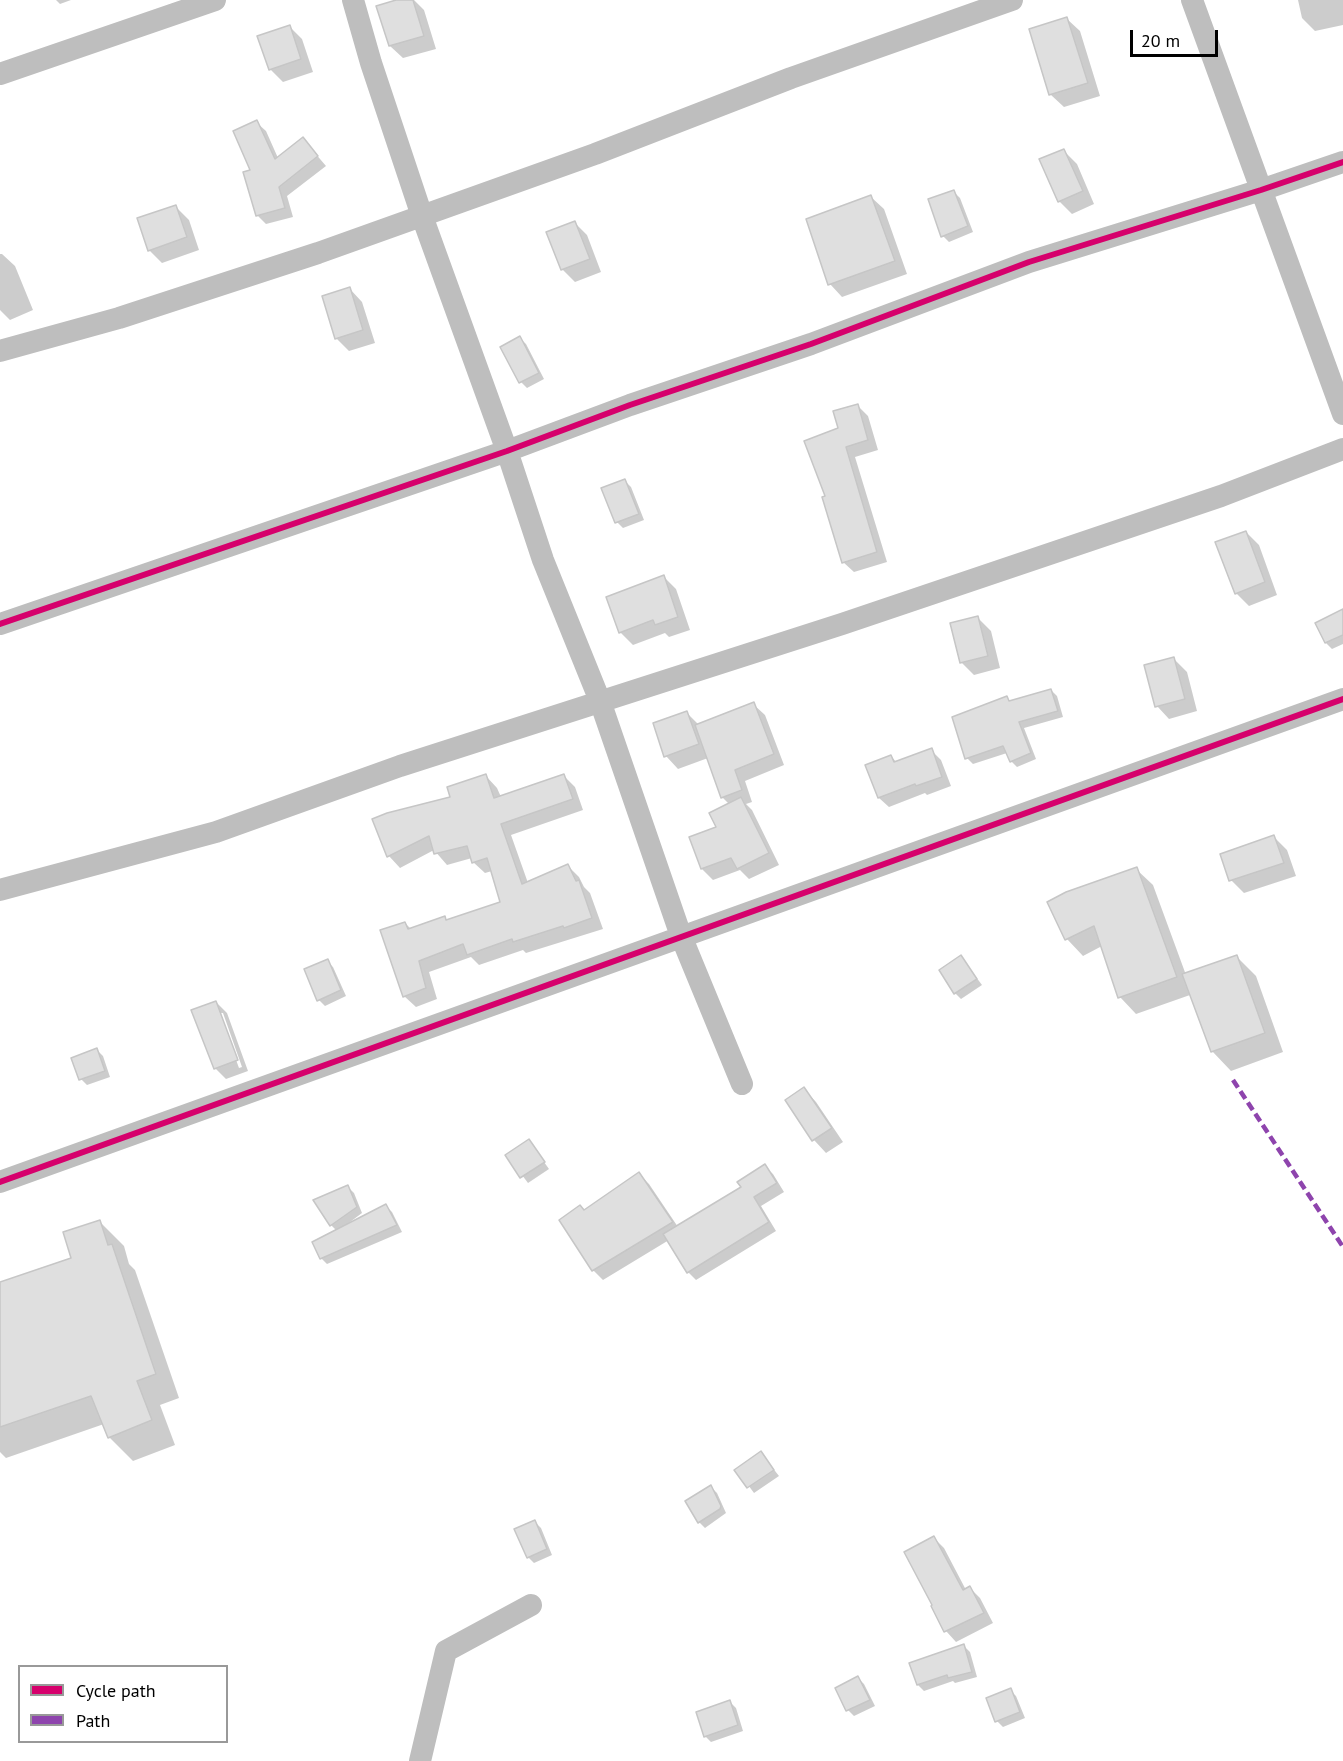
<!DOCTYPE html>
<style>
body{margin:0}
#map{position:relative;width:1343px;height:1761px;overflow:hidden;background:#fff;font-family:"PT Sans",sans-serif}
canvas{display:block}
.legend{position:absolute;left:18px;top:1665px;width:210px;height:78px;box-sizing:border-box;background:#fff;border:2px solid #999;margin:0;padding:8px 10px;list-style:none;font-size:18px;color:#000}
.legend li{display:flex;align-items:center;gap:12px;height:30px}
.legend b{width:30px;border:2px solid #999}
.scale{position:absolute;left:1130px;top:30px;width:88px;height:27px;box-sizing:border-box;border:3px solid #000;border-top:0;padding-left:8px;font-size:18px;line-height:21px;white-space:nowrap;color:#000;-webkit-text-stroke:4px #fff;paint-order:stroke}
</style>
<div id="map">
<canvas width="1343" height="1761"></canvas>
<ul class="legend">
<li><b style="height:8px;background:#d6006c"></b>Cycle path</li>
<li><b style="height:8px;background:#8e44ad"></b>Path</li>
</ul>
<div class="scale">20 m</div>
</div>
<script>
const context = document.querySelector('canvas').getContext('2d');
context.lineJoin = 'round';
function fillPath(path, color) { context.fillStyle = color; context.fill(path, 'evenodd'); }
function trace(path, color, width, dash) { context.strokeStyle = color; context.lineWidth = width; context.lineCap = dash ? 'butt' : 'round'; context.setLineDash(dash || []); context.stroke(path); }
fillPath(new Path2D(`
 M 56,0 L 71,0 L 60,4 Z
 M 402,0 L 414,0 L 424,10 L 436,49 L 403,58 L 390,46 Z
 M 1298,0 L 1343,0 L 1343,25 L 1315,31 L 1302,18 Z
 M 1067,19 L 1080,31 L 1100,96 L 1064,107 L 1051,95 L 1031,30 Z
 M 289,26 L 302,39 L 313,72 L 283,82 L 270,69 Z
 M 256,122 L 266,131 L 278,158 L 303,139 L 326,166 L 287,196 L 293,217 L 266,224 L 257,215 Z
 M 1064,151 L 1077,164 L 1094,204 L 1072,214 L 1059,201 Z
 M 954,192 L 960,198 L 973,232 L 949,242 L 943,236 Z
 M 871,197 L 884,209 L 907,274 L 842,297 L 830,284 Z
 M 176,207 L 189,220 L 199,250 L 162,263 L 149,250 Z
 M 574,222 L 587,235 L 601,272 L 575,282 L 562,269 Z
 M 0,254 L 2,254 L 15,266 L 33,310 L 10,320 L 0,310 Z
 M 350,289 L 362,302 L 375,343 L 349,351 L 336,338 Z
 M 520,338 L 526,344 L 544,379 L 527,388 L 521,382 L 502,347 Z
 M 857,405 L 868,416 L 878,450 L 855,457 L 887,562 L 854,572 L 843,562 L 840,429 Z
 M 625,481 L 631,487 L 644,520 L 623,528 L 617,522 L 603,489 Z
 M 1246,532 L 1259,545 L 1277,595 L 1249,606 L 1236,593 Z
 M 664,577 L 676,589 L 690,630 L 669,637 L 665,633 L 633,645 L 620,632 Z
 M 1343,613 L 1343,644 L 1332,649 L 1326,643 L 1317,623 Z
 M 978,618 L 991,631 L 1000,668 L 974,675 L 961,662 Z
 M 1174,659 L 1187,672 L 1197,711 L 1169,719 L 1157,706 Z
 M 1051,690 L 1057,696 L 1063,717 L 1024,728 L 1036,759 L 1017,767 L 1011,761 L 1007,753 L 973,764 L 967,758 L 1007,698 L 1011,702 Z
 M 753,704 L 765,715 L 784,765 L 745,781 L 752,802 L 746,804 L 752,810 L 779,865 L 749,879 L 740,870 L 713,880 L 702,869 L 691,838 L 718,828 L 730,805 L 722,797 L 708,758 L 678,769 L 666,756 L 686,712 L 699,725 Z
 M 931,750 L 941,760 L 951,786 L 927,795 L 925,793 L 889,807 L 879,798 L 891,756 L 897,763 Z
 M 486,776 L 497,788 L 501,797 L 564,776 L 575,787 L 583,810 L 511,835 L 528,883 L 568,866 L 579,877 L 584,887 L 590,893 L 603,929 L 526,953 L 523,950 L 479,965 L 471,957 L 429,972 L 437,999 L 416,1007 L 404,996 L 405,923 L 411,929 L 445,918 L 448,921 L 502,902 L 492,871 L 485,873 L 473,862 L 472,858 L 447,865 L 434,850 L 400,868 L 389,856 L 374,820 L 452,798 Z
 M 1274,837 L 1287,850 L 1296,876 L 1244,893 L 1231,880 Z
 M 1136,869 L 1153,885 L 1186,975 L 1237,957 L 1256,976 L 1283,1052 L 1231,1071 L 1212,1051 L 1190,995 L 1136,1014 L 1120,997 L 1102,946 L 1083,956 L 1067,939 Z
 M 961,957 L 982,985 L 961,999 L 955,993 Z
 M 327,961 L 333,967 L 346,996 L 325,1006 L 319,1000 Z
 M 216,1002 L 227,1013 L 248,1071 L 226,1079 L 215,1068 ZM 219,1013 L 223,1013 L 242,1067 L 239,1068 Z
 M 97,1050 L 103,1056 L 110,1077 L 87,1085 L 81,1079 Z
 M 804,1089 L 816,1102 L 843,1142 L 826,1153 L 814,1140 Z
 M 529,1141 L 549,1169 L 528,1183 L 507,1155 Z
 M 764,1166 L 773,1174 L 784,1192 L 761,1206 L 776,1231 L 696,1280 L 688,1272 L 669,1240 L 603,1280 L 593,1270 L 584,1211 L 639,1174 L 649,1184 L 678,1227 L 743,1187 Z
 M 348,1187 L 354,1193 L 362,1213 L 350,1222 L 351,1223 L 386,1206 L 392,1212 L 402,1232 L 327,1264 L 321,1258 L 337,1231 L 331,1225 Z
 M 100,1222 L 124,1246 L 129,1264 L 135,1270 L 179,1398 L 160,1405 L 175,1445 L 133,1461 L 109,1437 L 104,1424 L 6,1458 L 0,1452 L 0,1284 L 73,1259 Z
 M 761,1453 L 779,1476 L 754,1493 L 737,1470 Z
 M 711,1487 L 717,1493 L 726,1513 L 705,1528 L 699,1522 Z
 M 535,1522 L 541,1528 L 552,1555 L 534,1563 L 528,1557 Z
 M 933,1537 L 944,1548 L 966,1590 L 970,1588 L 980,1598 L 993,1623 L 956,1642 L 946,1631 L 933,1607 Z
 M 964,1646 L 970,1652 L 977,1677 L 955,1683 L 953,1681 L 924,1691 L 918,1685 L 911,1664 Z
 M 858,1678 L 864,1684 L 875,1706 L 854,1716 L 848,1710 Z
 M 1010,1690 L 1016,1696 L 1025,1718 L 1003,1727 L 997,1721 Z
 M 730,1702 L 736,1708 L 743,1731 L 711,1742 L 705,1736 Z`), '#0003');
const building = new Path2D(`
 M 396,0 L 413,0 L 424,36 L 389,46 L 376,6 Z
 M 1067,17 L 1088,83 L 1049,95 L 1029,29 Z
 M 290,25 L 301,59 L 269,70 L 257,36 Z
 M 257,120 L 275,159 L 303,137 L 318,156 L 279,187 L 285,208 L 256,216 L 243,172 L 250,170 L 233,131 Z
 M 1064,149 L 1083,191 L 1058,202 L 1039,159 Z
 M 954,190 L 968,226 L 941,237 L 928,199 Z
 M 871,195 L 895,261 L 828,285 L 806,219 Z
 M 176,205 L 187,237 L 148,251 L 137,218 Z
 M 575,221 L 590,259 L 561,270 L 546,232 Z
 M 350,287 L 363,330 L 335,339 L 322,296 Z
 M 520,336 L 539,373 L 519,383 L 500,347 Z
 M 858,404 L 868,440 L 846,447 L 877,552 L 842,563 L 822,497 L 825,496 L 804,441 L 838,428 L 833,411 Z
 M 625,479 L 639,514 L 615,523 L 601,488 Z
 M 1246,531 L 1265,582 L 1235,594 L 1215,542 Z
 M 664,575 L 678,617 L 655,625 L 653,620 L 619,633 L 606,597 Z
 M 1343,609 L 1343,635 L 1325,643 L 1315,623 Z
 M 978,616 L 988,656 L 960,663 L 950,623 Z
 M 1174,657 L 1185,699 L 1155,707 L 1144,665 Z
 M 1051,689 L 1058,711 L 1019,722 L 1031,753 L 1010,762 L 1003,746 L 965,759 L 952,717 L 1007,696 L 1009,701 Z
 M 754,702 L 774,754 L 735,770 L 742,790 L 721,798 L 695,725 Z
 M 687,711 L 699,744 L 664,757 L 653,723 Z
 M 932,748 L 942,777 L 916,786 L 915,784 L 878,798 L 865,765 L 891,755 L 894,762 Z
 M 486,774 L 494,798 L 564,774 L 573,799 L 501,824 L 522,884 L 568,864 L 576,881 L 579,880 L 592,918 L 564,928 L 563,926 L 513,942 L 512,939 L 467,955 L 463,944 L 419,961 L 426,988 L 403,997 L 380,930 L 405,922 L 408,929 L 445,916 L 446,920 L 500,902 L 487,858 L 472,863 L 467,846 L 434,854 L 429,836 L 387,857 L 372,819 L 387,813 L 450,797 L 447,787 Z
 M 741,797 L 769,853 L 737,869 L 731,858 L 701,869 L 689,837 L 716,827 L 709,813 Z
 M 1274,835 L 1284,863 L 1229,881 L 1220,854 Z
 M 1137,867 L 1177,977 L 1118,998 L 1094,926 L 1065,940 L 1047,902 L 1066,892 Z
 M 961,955 L 977,979 L 954,994 L 939,970 Z
 M 1237,955 L 1265,1033 L 1211,1052 L 1182,974 Z
 M 328,959 L 341,990 L 317,1001 L 304,969 Z
 M 216,1001 L 238,1060 L 214,1069 L 191,1010 Z
 M 97,1048 L 105,1071 L 79,1080 L 71,1058 Z
 M 804,1087 L 832,1128 L 812,1141 L 785,1100 Z
 M 529,1139 L 545,1162 L 520,1178 L 505,1155 Z
 M 765,1164 L 777,1183 L 754,1197 L 769,1222 L 687,1273 L 663,1234 L 741,1187 L 737,1182 Z
 M 639,1172 L 673,1222 L 592,1271 L 559,1220 L 580,1205 L 584,1210 Z
 M 348,1185 L 357,1207 L 330,1226 L 313,1200 Z
 M 386,1204 L 397,1225 L 320,1259 L 312,1242 Z
 M 100,1220 L 108,1245 L 112,1244 L 156,1374 L 137,1381 L 152,1420 L 108,1438 L 91,1396 L 0,1427 L 0,1282 L 71,1258 L 63,1232 Z
 M 761,1451 L 774,1470 L 747,1488 L 734,1470 Z
 M 711,1485 L 721,1506 L 720,1509 L 698,1523 L 685,1501 Z
 M 535,1520 L 547,1549 L 527,1558 L 514,1529 Z
 M 934,1536 L 963,1590 L 970,1586 L 984,1613 L 944,1632 L 931,1606 L 932,1605 L 904,1552 Z
 M 964,1644 L 972,1672 L 948,1678 L 947,1675 L 917,1685 L 909,1663 Z
 M 858,1676 L 870,1700 L 846,1711 L 835,1688 Z
 M 1011,1688 L 1020,1712 L 995,1722 L 986,1698 Z
 M 730,1700 L 738,1725 L 704,1737 L 696,1712 Z`);
fillPath(building, '#dfdfdf');
trace(building, '#c6c6c6', 1.5);
trace(new Path2D(`
 M 353,0 L 371,63 L 422,216 L 507,451 L 543,560 L 600,701 L 681,936 L 742,1084
 M 1192,0 L 1343,414
 M 0,74 L 215,0
 M 0,351 L 119,318 L 318,253 L 595,154 L 791,78 L 1012,0
 M 0,624 L 507,451 L 630,405 L 811,344 L 1029,262 L 1261,190 L 1343,162
 M 0,890 L 216,832 L 400,766 L 842,624 L 1221,496 L 1343,449
 M 0,1182 L 1343,699
 M 420,1761 L 446,1651 L 531,1605`), '#bebebe', 22);
trace(new Path2D(`
 M 1233,1080 L 1343,1247`), '#8e44ad', 4.5, [9, 4.5]);
trace(new Path2D(`
 M 0,624 L 507,451 L 630,405 L 811,344 L 1029,262 L 1261,190 L 1343,162
 M 0,1182 L 1343,699`), '#d6006c', 6);
</script>
